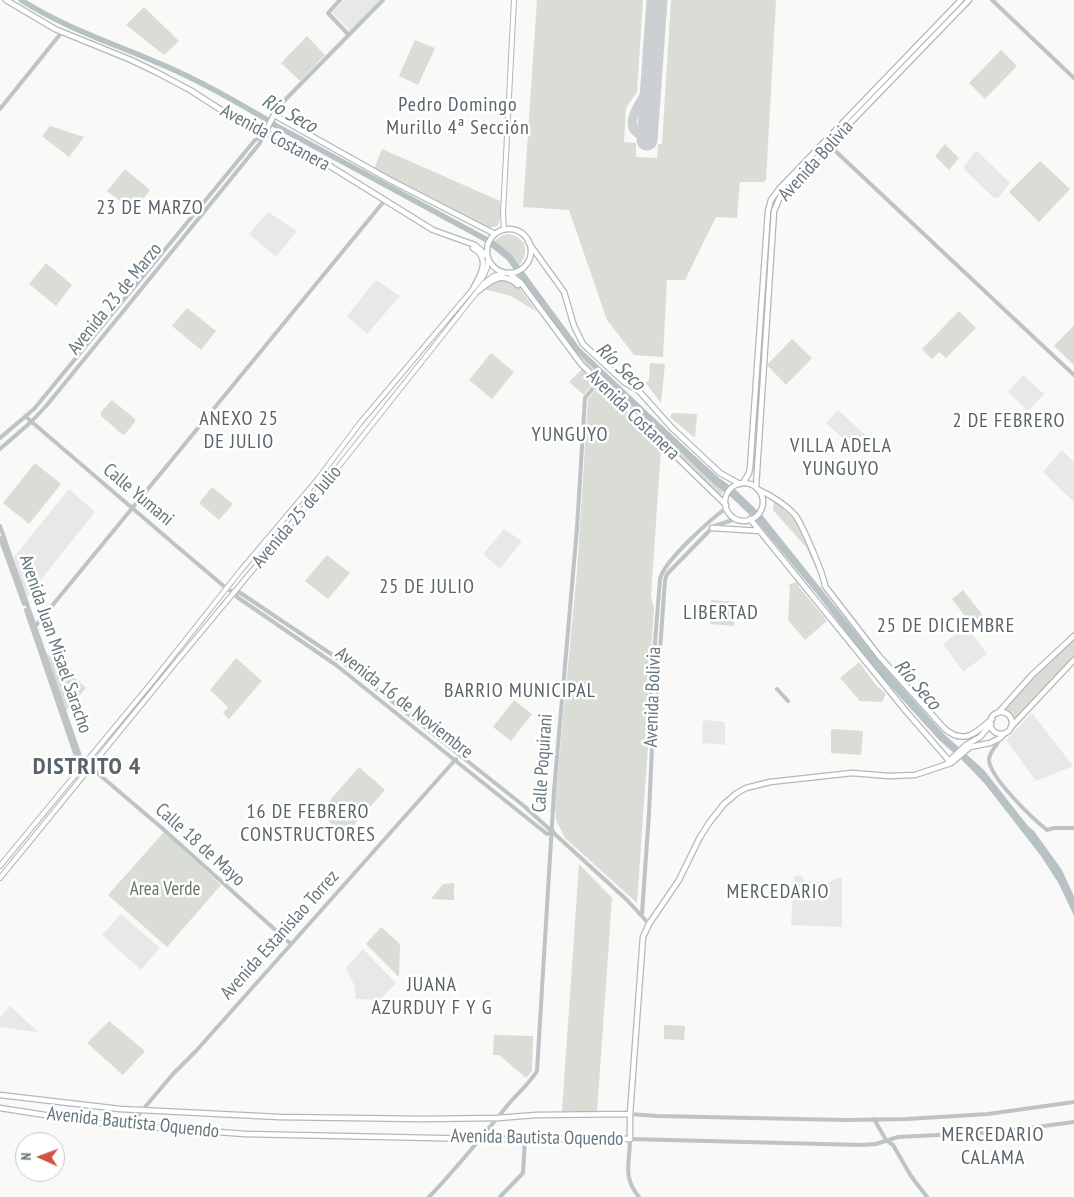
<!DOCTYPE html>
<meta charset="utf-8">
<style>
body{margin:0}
#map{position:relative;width:1074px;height:1197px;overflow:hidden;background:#f9f9f7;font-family:"PT Sans Narrow",sans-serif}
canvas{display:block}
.north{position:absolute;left:15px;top:1132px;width:50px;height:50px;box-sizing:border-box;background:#fff;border:1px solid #c2c9cb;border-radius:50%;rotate:272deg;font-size:14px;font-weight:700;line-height:20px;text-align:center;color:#66777e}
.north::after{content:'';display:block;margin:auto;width:18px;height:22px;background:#d05440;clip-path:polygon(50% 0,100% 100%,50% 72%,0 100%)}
</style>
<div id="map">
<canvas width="1074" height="1197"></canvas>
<div class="north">N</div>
</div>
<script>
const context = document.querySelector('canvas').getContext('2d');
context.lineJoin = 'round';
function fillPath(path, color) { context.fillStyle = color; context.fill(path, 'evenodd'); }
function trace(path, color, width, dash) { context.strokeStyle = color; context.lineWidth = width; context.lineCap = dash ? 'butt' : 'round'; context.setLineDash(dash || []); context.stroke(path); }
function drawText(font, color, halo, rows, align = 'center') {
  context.font = font + ' "PT Sans Narrow",sans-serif'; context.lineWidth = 5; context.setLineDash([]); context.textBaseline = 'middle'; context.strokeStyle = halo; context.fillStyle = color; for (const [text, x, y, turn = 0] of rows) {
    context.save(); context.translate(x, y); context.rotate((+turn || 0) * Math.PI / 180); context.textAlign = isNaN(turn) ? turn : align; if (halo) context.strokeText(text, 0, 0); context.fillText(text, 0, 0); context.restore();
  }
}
fillPath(new Path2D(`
 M 344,0 L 380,0 L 350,31 L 332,12 Z
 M 975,152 L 978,152 L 1010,183 L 998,198 L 994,198 L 964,169 L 965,165 Z
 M 268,212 L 297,231 L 276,257 L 249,234 Z
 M 376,280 L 400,296 L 367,334 L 347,316 Z
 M 1023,375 L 1044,394 L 1028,411 L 1008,392 Z
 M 838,410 L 870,439 L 858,452 L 826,423 Z
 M 1062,450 L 1074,462 L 1074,502 L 1043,472 Z
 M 69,489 L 95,512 L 28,596 L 26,596 L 14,559 L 14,557 Z
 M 504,529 L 522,541 L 500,569 L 483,554 Z
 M 966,626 L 987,654 L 964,671 L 963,671 L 943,644 Z
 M 1032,713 L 1073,766 L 1036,781 L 1006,740 Z
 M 705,720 L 725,722 L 725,745 L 702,743 L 703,722 Z
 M 794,876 L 801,876 L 805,881 L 831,882 L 836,878 L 842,878 L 842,927 L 791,925 Z
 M 121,914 L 160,948 L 141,970 L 102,935 Z
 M 363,949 L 396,983 L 380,1000 L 356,999 L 354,985 L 346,968 Z
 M 10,1006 L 37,1031 L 37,1032 L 0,1027 L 0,1017 Z`), '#e7e9e7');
fillPath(new Path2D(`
 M 537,0 L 643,0 L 637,92 L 626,108 L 624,142 L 636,143 L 636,157 L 657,158 L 658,144 L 662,144 L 671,0 L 776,0 L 766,180 L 763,182 L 740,182 L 737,218 L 716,217 L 685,280 L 667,280 L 663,357 L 634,355 L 607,320 L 569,210 L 523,207 Z
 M 144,7 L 179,41 L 164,55 L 126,25 Z
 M 307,36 L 325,55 L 300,81 L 281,63 Z
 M 415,40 L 435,48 L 418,85 L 399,76 Z
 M 1001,50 L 1017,66 L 985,99 L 969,83 Z
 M 50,126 L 84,137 L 69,157 L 42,136 Z
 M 945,144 L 959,158 L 949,170 L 935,156 Z
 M 382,149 L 500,201 L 500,219 L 498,226 L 488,228 L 374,169 Z
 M 1040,161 L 1070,189 L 1039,222 L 1009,192 Z
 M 125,169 L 150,190 L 133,211 L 107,191 Z
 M 508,234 C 525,236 531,253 519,265 L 511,254 L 495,241 L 503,235 Z
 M 46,263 L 72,285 L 56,306 L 29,284 Z
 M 505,279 L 518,286 L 537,312 L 511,296 L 483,289 L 491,281 Z
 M 187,308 L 216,331 L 201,350 L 172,326 Z
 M 959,311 L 976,328 L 946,358 L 939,352 L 932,359 L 922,349 Z
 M 1074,325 L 1074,365 L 1054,346 Z
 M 792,339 L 812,358 L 786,385 L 767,365 Z
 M 568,344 L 723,491 L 721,495 L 719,494 L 602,383 Z
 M 491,353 L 514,372 L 492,399 L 469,380 Z
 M 650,363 L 665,364 L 661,403 L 645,382 L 649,381 Z
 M 582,369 L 594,381 L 584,395 L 569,382 Z
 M 598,386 L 661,448 L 651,596 L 654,608 L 648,698 L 651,704 L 637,903 L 565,838 L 556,820 L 555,802 L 577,571 L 588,399 Z
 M 112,400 L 135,419 L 135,422 L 125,434 L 122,434 L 101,416 L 101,412 Z
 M 672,413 L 697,414 L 695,438 L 670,417 Z
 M 35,463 L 61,484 L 29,524 L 3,503 Z
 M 212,487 L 233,504 L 219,520 L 199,503 Z
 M 774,501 L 795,520 L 821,575 L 820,577 L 806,547 L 773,510 Z
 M 327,555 L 350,573 L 328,599 L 305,581 Z
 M 797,582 L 799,587 L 827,621 L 805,640 L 788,620 L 790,587 L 788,585 Z
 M 963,590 L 985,618 L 973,627 L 952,599 Z
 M 711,600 L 736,602 L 734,626 L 710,624 Z
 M 1074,639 L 1074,657 L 1015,721 L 1010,712 L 1004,709 L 1054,657 Z
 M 45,652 L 86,688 L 66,711 Z
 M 236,658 L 262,681 L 229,719 L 223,713 L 228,707 L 210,690 Z
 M 859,662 L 875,684 L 886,694 L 882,702 L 860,701 L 840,678 Z
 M 514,700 L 532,714 L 511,741 L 493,727 Z
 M 833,729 L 863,731 L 861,755 L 831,753 L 831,730 Z
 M 359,767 L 385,790 L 345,835 L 321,815 L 327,807 L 326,805 Z
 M 164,832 L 221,885 L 167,947 L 108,895 Z
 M 579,864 L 612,898 L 597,1112 L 562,1111 Z
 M 454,883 L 454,900 L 431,899 L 443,884 Z
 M 381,927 L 400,944 L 399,976 L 398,976 L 366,944 Z
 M 109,1021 L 145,1051 L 123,1075 L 87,1043 Z
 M 664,1025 L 685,1026 L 684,1040 L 664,1039 Z
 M 494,1035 L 533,1036 L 532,1071 L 526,1078 L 499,1055 L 493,1055 Z`), '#d9ddd6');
fillPath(new Path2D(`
 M 273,121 L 495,241 L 511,254 L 580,348 L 686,448 L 718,477 L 736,490 L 763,516 L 879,661 L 944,734 L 984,770 L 1028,826 L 1034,831 L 1062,870 L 1067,881 L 1074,896 L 1074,916 L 1059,884 L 1041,856 L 985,784 L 963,761 L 939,740 L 872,666 L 820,598 L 757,522 L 731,497 L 715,485 L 568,344 L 507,260 L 483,241 L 271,126 Z`), '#b7c2c5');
trace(new Path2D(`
 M 21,0 C 65,28 115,44 163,65 C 201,81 239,103 274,124`), '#b7c2c5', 5.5);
trace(new Path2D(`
 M 648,134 L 642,135 C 618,127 645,96 651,84`), '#cdd0d2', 9);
trace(new Path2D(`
 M 647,140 L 657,0`), '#cdd0d2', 21);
const secondary = new Path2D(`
 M 504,230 L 503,214 L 514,0
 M 0,866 L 153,681 L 241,570 L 317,480 L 360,423 L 483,277 L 487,268 L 488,259
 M 0,878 L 177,661 L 335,471 L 484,283 L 493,276 L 506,273`);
const primary = new Path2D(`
 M 6,0 L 55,29 L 131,60 L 156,72 L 190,90 L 251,129 L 275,136 L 325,163 L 433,230 L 475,245 L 487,256
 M 264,134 L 274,115 L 390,180 L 495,234
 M487 251a22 22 0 1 1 44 0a22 22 0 1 1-44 0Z
 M 528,242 L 564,292 L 574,326 L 583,344 L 624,382 L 639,391 L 672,428 L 720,473 L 740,484
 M 473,248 C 490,258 482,273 474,287
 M 509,273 L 521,283 L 581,364 L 726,505
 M 478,291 C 491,281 502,270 518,285
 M 743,483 L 749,473 L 750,468 L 768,211 L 771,200 L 779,189 L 961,0
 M725 502a19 19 0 1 1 38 0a19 19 0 1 1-38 0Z
 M 756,487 L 774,211 L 780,197 L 796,179 L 969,0
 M 757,489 C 770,495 785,504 795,515 C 802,524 824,575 825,586 L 879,656 L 945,729 C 964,745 976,733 992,719
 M 750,519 L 905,710 L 951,763
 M 712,528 L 760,531
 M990 723a11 11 0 1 1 22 0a11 11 0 1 1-22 0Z
 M 998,713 L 1032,675 L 1074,636
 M 1011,727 L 1074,660
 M 948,762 L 966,745 L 980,737 L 991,724
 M 0,1095 L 120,1109 L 279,1117 L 423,1119 L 498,1118 L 536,1115 L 630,1114
 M 0,1108 L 96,1123 L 245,1134 L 481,1139 L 630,1139 L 630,1114 L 643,937 L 649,924 L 679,880 L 699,839 L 709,823 L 724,804 L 737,793 L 746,788 L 770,782 L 852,773 L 889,776 L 915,775 L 951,763 L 970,747 L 990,743 L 1000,738 L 1005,733`);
trace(secondary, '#b1b8bb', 6);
trace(primary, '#b2b8ba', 7);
trace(new Path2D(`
 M 340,0 L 328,13 L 348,34
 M 992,0 L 1074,78
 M 0,109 L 62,32
 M 274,115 L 283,102 L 383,0
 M 829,145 L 1074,375
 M 26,417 L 180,549 L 226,588 L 236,594 L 237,597 L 336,665 L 547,834 L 553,831
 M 0,438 L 34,409 L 255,140 L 262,137
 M 0,449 L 31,422 L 47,405 L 260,143 L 264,134
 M 0,526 L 81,759 L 163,829 L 291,944
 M 0,538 L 24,604
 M 236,594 L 239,592 L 340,660 L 524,806 L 627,900 L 649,924
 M 26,610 L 78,762 L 87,771
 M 33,629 L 385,200
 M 777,689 L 788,701
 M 657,692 L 665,580 L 667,574 L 714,526 L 736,519
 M 1000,738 C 997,746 990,751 989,759 C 988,776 1033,819 1047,830 L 1054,828 L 1074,828
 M 642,914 L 649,813 L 654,704 L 651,694 L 660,579 C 664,561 710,520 726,508
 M 630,1114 L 657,1116 L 846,1120 L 907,1119 L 988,1114 L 1074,1102
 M 874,1119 L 886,1140 L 893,1145 L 911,1176 L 927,1197
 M 129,1126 L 173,1074 L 196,1051 L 456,759
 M 429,1197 C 457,1168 482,1137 507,1106 C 517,1094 529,1084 537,1071 L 554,791 L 577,528 L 585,398 L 598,382
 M 500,1197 L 523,1173 L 525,1139
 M 639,1197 C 622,1176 630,1164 630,1139 L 861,1145 L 876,1144 L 898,1137 L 999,1132 L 1074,1122`), '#bec3c6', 4);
trace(secondary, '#fff', 4);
trace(primary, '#fff', 4.5);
drawText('19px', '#66777e', '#fff', [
 ["Avenida Costanera",275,138,28],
 ["Avenida Bolivia",816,161,-48],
 ["Avenida 23 de Marzo",115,299,-51],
 ["Avenida Costanera",633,415,44],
 ["Calle Yumani",138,495,40],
 ["Avenida 25 de Julio",297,517,-50],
 ["Avenida Juan Misael Saracho",55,644,71],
 ["Avenida Bolivia",653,697,-88],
 ["Avenida 16 de Noviembre",404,703,38],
 ["Calle Poquirani",543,763,-86],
 ["Calle 18 de Mayo",200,845,42],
 ["Avenida Estanislao Torrez",280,935,-48],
 ["Avenida Bautista Oquendo",133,1123,6],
 ["Avenida Bautista Oquendo",537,1138,1]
]);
drawText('19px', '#6a7766', '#fff', [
 ["Area Verde",165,890]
]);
context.letterSpacing = '1px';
drawText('20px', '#58646a', '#fff', [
 ["Pedro Domingo",458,105],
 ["Murillo 4ª Sección",458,128],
 ["23 DE MARZO",150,208],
 ["ANEXO 25",239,419],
 ["DE JULIO",239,442],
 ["2 DE FEBRERO",1009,421],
 ["YUNGUYO",570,435],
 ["VILLA ADELA",841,446],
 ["YUNGUYO",841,469],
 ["25 DE JULIO",427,587],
 ["LIBERTAD",721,613],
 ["25 DE DICIEMBRE",946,626],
 ["BARRIO MUNICIPAL",520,691],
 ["16 DE FEBRERO",308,812],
 ["CONSTRUCTORES",308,835],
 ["MERCEDARIO",778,892],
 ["JUANA",432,985],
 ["AZURDUY F Y G",432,1008],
 ["MERCEDARIO",993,1135],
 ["CALAMA",993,1158]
]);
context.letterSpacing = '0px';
drawText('italic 20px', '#627578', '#fff', [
 ["Río Seco",289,114,29],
 ["Río Seco",620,367,44],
 ["Río Seco",917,685,49]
]);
context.letterSpacing = '1px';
drawText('bold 24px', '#58646a', '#fff', [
 ["DISTRITO 4",87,767]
]);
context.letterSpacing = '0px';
</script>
